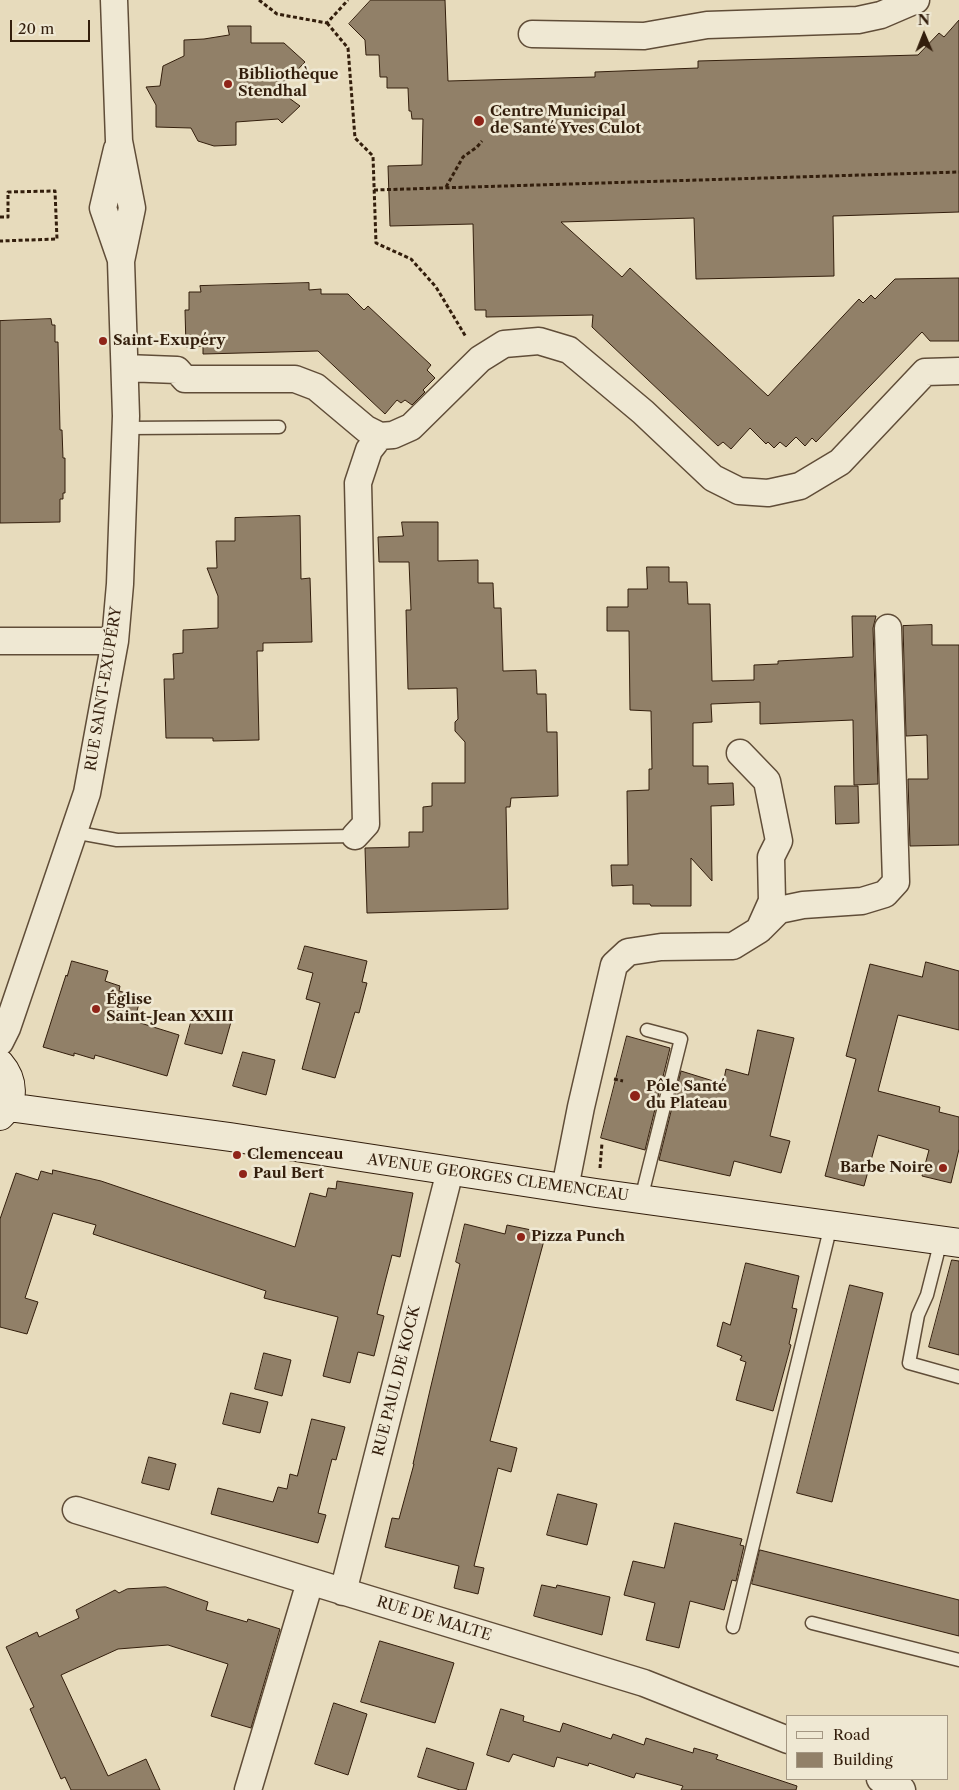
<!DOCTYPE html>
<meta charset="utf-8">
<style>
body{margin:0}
#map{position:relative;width:959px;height:1790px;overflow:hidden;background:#e7dbbc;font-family:"Libre Caslon Text",serif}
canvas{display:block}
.legend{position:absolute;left:786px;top:1715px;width:162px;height:65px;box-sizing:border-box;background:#efe8d3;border:1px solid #a49783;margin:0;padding:6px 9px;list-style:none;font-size:15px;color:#331e0c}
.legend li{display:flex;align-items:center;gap:10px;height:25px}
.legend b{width:25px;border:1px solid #a49783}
.north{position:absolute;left:899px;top:10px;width:50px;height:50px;-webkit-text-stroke:4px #efe8d3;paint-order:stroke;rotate:359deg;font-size:14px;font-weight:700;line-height:20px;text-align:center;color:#331e0c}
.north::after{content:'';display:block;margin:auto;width:18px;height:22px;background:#331e0c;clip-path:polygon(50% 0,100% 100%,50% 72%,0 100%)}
.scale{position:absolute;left:10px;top:20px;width:80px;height:22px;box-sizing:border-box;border:2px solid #331e0c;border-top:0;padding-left:6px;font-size:15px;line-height:18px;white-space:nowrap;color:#331e0c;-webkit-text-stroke:4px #efe8d3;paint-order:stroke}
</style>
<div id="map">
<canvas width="959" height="1790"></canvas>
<ul class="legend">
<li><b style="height:6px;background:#efe8d3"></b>Road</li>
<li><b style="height:14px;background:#918068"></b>Building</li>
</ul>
<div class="north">N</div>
<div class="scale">20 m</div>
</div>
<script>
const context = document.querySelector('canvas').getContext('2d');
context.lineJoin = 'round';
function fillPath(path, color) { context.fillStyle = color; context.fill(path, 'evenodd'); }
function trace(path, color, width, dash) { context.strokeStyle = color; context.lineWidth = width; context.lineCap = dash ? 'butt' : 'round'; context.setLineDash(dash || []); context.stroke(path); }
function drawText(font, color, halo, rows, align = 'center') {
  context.font = font + ' "Libre Caslon Text",serif'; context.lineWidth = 5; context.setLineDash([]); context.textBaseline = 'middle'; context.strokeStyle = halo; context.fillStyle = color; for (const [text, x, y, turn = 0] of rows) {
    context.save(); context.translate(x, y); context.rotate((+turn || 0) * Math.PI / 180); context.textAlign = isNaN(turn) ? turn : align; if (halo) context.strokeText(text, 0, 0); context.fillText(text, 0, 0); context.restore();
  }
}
const building = new Path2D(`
 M 371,0 L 445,0 L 448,81 L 595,77 L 595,72 L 698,68 L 698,61 L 918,55 L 939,33 L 944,37 L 959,20 L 959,212 L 833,216 L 834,276 L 696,279 L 694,218 L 561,222 L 622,277 L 630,268 L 768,396 L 859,299 L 863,303 L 871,295 L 875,299 L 895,279 L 959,278 L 959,341 L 930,341 L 922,332 L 816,442 L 812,438 L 805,446 L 796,437 L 786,447 L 780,442 L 774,448 L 768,442 L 766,444 L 750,428 L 731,449 L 723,442 L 718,446 L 592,327 L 593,315 L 486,317 L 486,310 L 475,310 L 473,224 L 390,226 L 388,166 L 422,165 L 423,119 L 412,119 L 411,111 L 409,111 L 408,88 L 387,88 L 387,77 L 380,77 L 379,55 L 366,55 L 365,40 L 349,24 Z
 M 228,26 L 251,26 L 251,43 L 284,43 L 305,62 L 278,90 L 300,106 L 282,123 L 278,119 L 236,122 L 236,145 L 214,146 L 198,141 L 191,128 L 156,127 L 156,105 L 146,87 L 160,86 L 163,66 L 184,56 L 184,40 L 204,39 L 229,35 Z
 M 309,283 L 309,290 L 321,289 L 321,294 L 348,294 L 364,310 L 368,306 L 431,365 L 427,370 L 435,378 L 423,390 L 425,392 L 412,405 L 405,400 L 401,403 L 397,400 L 385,414 L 318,351 L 203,354 L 203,346 L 186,347 L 185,310 L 189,310 L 189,292 L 201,292 L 200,286 Z
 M 51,319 L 52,325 L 55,325 L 55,342 L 58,342 L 60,430 L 62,430 L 63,458 L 65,458 L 65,493 L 63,493 L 63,499 L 60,499 L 60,522 L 0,523 L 0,321 Z
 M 300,516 L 301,579 L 310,578 L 312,642 L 263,643 L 263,651 L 257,651 L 259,740 L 213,741 L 213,738 L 166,738 L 164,679 L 174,679 L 173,654 L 183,653 L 183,630 L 218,628 L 218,596 L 207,568 L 217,568 L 216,541 L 235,541 L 235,518 Z
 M 402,522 L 438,522 L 438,561 L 478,560 L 478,583 L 493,583 L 494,608 L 501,608 L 503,671 L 536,670 L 537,694 L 546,694 L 547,732 L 557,732 L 558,796 L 511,798 L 510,807 L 506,807 L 508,909 L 367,913 L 365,848 L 409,847 L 409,832 L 423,832 L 423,807 L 432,806 L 432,783 L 465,783 L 465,742 L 455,731 L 455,722 L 458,719 L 457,688 L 408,689 L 406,610 L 411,610 L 409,562 L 379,562 L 378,537 L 403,536 Z
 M 647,567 L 669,567 L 669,582 L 687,582 L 688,604 L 710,604 L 712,681 L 754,680 L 754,665 L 778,664 L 778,661 L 853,657 L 852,616 L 876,616 L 873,628 L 878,784 L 854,785 L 853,720 L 760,724 L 760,702 L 711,704 L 712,722 L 693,723 L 693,766 L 708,766 L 708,784 L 733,783 L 734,805 L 711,806 L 712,881 L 691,858 L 691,906 L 651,906 L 650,904 L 633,904 L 633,885 L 612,886 L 611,865 L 628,865 L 627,791 L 649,790 L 649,769 L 652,769 L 651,711 L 630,710 L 629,631 L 607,631 L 607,607 L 628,607 L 628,589 L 647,589 Z
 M 932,625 L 932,645 L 959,645 L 959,845 L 910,846 L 908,779 L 928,779 L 927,735 L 906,736 L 903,626 Z
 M 835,786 L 858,786 L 859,823 L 836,824 Z
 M 305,946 L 367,961 L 362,982 L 367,983 L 359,1013 L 355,1012 L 335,1078 L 302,1069 L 320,1003 L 306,999 L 313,973 L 298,969 Z
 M 72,961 L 108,971 L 105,981 L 120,986 L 119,991 L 141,997 L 134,1021 L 179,1035 L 167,1076 L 95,1055 L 94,1059 L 74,1053 L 74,1056 L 43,1047 L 66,975 L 67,976 Z
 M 926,962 L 959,971 L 959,1030 L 898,1015 L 878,1091 L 940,1107 L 939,1112 L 959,1117 L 959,1149 L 951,1183 L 922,1176 L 929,1150 L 878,1135 L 864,1186 L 825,1176 L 856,1059 L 846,1056 L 870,964 L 922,977 Z
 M 194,1012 L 231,1022 L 222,1054 L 185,1044 Z
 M 758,1030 L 794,1038 L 770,1136 L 790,1141 L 781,1173 L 734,1161 L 730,1176 L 659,1160 L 681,1071 L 723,1084 L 726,1069 L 748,1075 Z
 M 627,1036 L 670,1048 L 645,1150 L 601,1138 Z
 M 243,1052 L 275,1060 L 266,1095 L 233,1086 Z
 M 53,1170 L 101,1181 L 295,1247 L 310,1193 L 326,1197 L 328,1188 L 336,1189 L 337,1181 L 413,1193 L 400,1257 L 392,1255 L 385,1282 L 377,1314 L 384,1316 L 374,1356 L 358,1352 L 350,1383 L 323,1376 L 338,1317 L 264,1298 L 266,1291 L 93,1234 L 96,1225 L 53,1213 L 25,1298 L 38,1302 L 27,1334 L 0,1327 L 0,1219 L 16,1173 L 38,1180 L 41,1171 L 52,1174 Z
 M 465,1224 L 505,1234 L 507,1225 L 546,1233 L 490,1441 L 517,1448 L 511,1472 L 498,1468 L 474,1566 L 484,1568 L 478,1594 L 454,1588 L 459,1566 L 385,1547 L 392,1518 L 399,1519 L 414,1464 L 413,1464 L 430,1390 L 460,1264 L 456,1262 Z
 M 952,1260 L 959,1261 L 959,1355 L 929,1347 Z
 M 746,1263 L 799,1276 L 792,1308 L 797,1309 L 789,1344 L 791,1345 L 773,1411 L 736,1400 L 746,1362 L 740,1360 L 742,1356 L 717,1346 L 723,1322 L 730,1325 Z
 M 850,1285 L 883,1293 L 832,1502 L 797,1493 Z
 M 264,1353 L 291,1360 L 282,1396 L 255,1389 Z
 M 231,1393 L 268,1402 L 260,1433 L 223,1424 Z
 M 312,1419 L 345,1427 L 336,1460 L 332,1459 L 318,1513 L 326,1515 L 318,1543 L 211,1514 L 218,1488 L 273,1502 L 278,1487 L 287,1489 L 290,1474 L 297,1476 Z
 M 149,1457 L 176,1464 L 169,1490 L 142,1483 Z
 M 558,1494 L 597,1504 L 587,1545 L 547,1535 Z
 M 675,1523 L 742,1539 L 740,1545 L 744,1546 L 736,1581 L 732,1580 L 724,1610 L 690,1601 L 679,1648 L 646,1640 L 655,1603 L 624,1595 L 633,1561 L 664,1568 Z
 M 760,1550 L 959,1600 L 959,1636 L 752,1584 Z
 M 542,1585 L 556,1588 L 557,1585 L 610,1597 L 602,1635 L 534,1616 Z
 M 166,1587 L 208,1602 L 206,1610 L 247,1622 L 248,1619 L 280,1629 L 251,1728 L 211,1716 L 228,1664 L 168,1645 L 118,1649 L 61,1675 L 108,1776 L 146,1759 L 160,1790 L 71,1790 L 65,1777 L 61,1779 L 30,1709 L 34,1707 L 6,1647 L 37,1632 L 39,1637 L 79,1618 L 76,1610 L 115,1590 L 119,1593 L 127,1589 Z
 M 380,1641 L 454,1663 L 435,1723 L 361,1702 Z
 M 334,1703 L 367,1714 L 348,1775 L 315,1764 Z
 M 501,1709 L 524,1716 L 523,1721 L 560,1732 L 563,1723 L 611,1739 L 613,1734 L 644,1745 L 646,1738 L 693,1753 L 694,1748 L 718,1755 L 716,1759 L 797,1786 L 796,1790 L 681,1790 L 683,1786 L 636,1773 L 634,1778 L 589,1763 L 588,1766 L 557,1757 L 554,1767 L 513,1754 L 509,1762 L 487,1755 Z
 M 427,1748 L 474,1763 L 466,1790 L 460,1790 L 418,1777 Z`);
fillPath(building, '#918068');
trace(building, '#331e0c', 1);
const lane = new Path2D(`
 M 126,428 L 279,427
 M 73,832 L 117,840 L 355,836
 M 641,1199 L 681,1039 L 647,1030
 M 941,1240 L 927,1295 L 918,1315 L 909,1363 L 959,1377
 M 812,1623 L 959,1660
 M 733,1627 L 831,1225`);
const street = new Path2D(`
 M 532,34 L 644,36 L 707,25 L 858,20 L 881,15 L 916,0
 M 117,149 L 103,208 L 121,260
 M 125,368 L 177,370 L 185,379 L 295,379 L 316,387 L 366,429 L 380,436 L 393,435 L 411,427 L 480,359 L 504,344 L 539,341 L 569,350 L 643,412 L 713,478 L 739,491 L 768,493 L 800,486 L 840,462 L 925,372 L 959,371
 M 0,641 L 115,641
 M 355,836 L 366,824 L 358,483 L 369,450 L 380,436
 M 761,928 L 779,910 L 803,905 L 862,901 L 885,894 L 896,882 L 888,628
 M 0,1042 L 7,1028 L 87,793 L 115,641 L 120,584 L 126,416 L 121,261 L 132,208 L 119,141 L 114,0
 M 565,1188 L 581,1107 L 614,965 L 628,952 L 661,947 L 733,946 L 759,930 L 772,901 L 771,857 L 779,841 L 767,781 L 740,753
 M 76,1510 L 644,1683 L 788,1740
 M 343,1592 L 450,1171
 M 880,1779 L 902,1790
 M 248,1790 L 310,1582`);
const secondary = new Path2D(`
 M 0,1064 C 14,1080 15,1101 0,1116
 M 8,1107 L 230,1137 L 596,1193 L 959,1243`);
trace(lane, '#604d38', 15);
trace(street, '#604d38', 29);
trace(secondary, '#331e0c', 30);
trace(new Path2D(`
 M 259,0 L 277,14 L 327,23 L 348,0
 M 327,23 L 348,48 L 355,138 L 373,156 L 376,243 L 411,259 L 436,287 L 466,337
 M 446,187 L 463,157 L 477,147 L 482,141
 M 374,190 L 959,172
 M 0,217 L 8,217 L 8,192 L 55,191 L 57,239 L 0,241
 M 614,1079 L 623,1081
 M 600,1168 L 602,1143`), '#331e0c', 3, [4, 2.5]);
trace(lane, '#efe8d3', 12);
trace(street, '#efe8d3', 26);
trace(secondary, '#efe8d3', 28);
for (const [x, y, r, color] of [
 [228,84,5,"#8f2418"],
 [479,121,6,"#8f2418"],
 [103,341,5,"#8f2418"],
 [96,1009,5,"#8f2418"],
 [635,1096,6,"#8f2418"],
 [237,1155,5,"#8f2418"],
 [943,1168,5,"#8f2418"],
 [243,1174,5,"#8f2418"],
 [521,1237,5,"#8f2418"]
]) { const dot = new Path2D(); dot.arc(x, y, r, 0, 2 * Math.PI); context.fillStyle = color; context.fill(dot); trace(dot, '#efe8d3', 2); }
drawText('bold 15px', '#331e0c', '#efe8d3', [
 ["Bibliothèque",238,75],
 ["Stendhal",238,92],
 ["Centre Municipal",490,112],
 ["de Santé Yves Culot",490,129],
 ["Saint-Exupéry",113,341],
 ["Église",106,1000],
 ["Saint-Jean XXIII",106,1017],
 ["Pôle Santé",646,1087],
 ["du Plateau",646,1104],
 ["Clemenceau",247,1155],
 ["Barbe Noire",933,1168,"right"],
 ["Paul Bert",253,1174],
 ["Pizza Punch",531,1237]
], 'left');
drawText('15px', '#331e0c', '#efe8d3', [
 ["RUE SAINT-EXUPÉRY",104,689,-81],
 ["AVENUE GEORGES CLEMENCEAU",498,1178,8],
 ["RUE PAUL DE KOCK",397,1381,-76],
 ["RUE DE MALTE",434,1619,17]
]);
</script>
